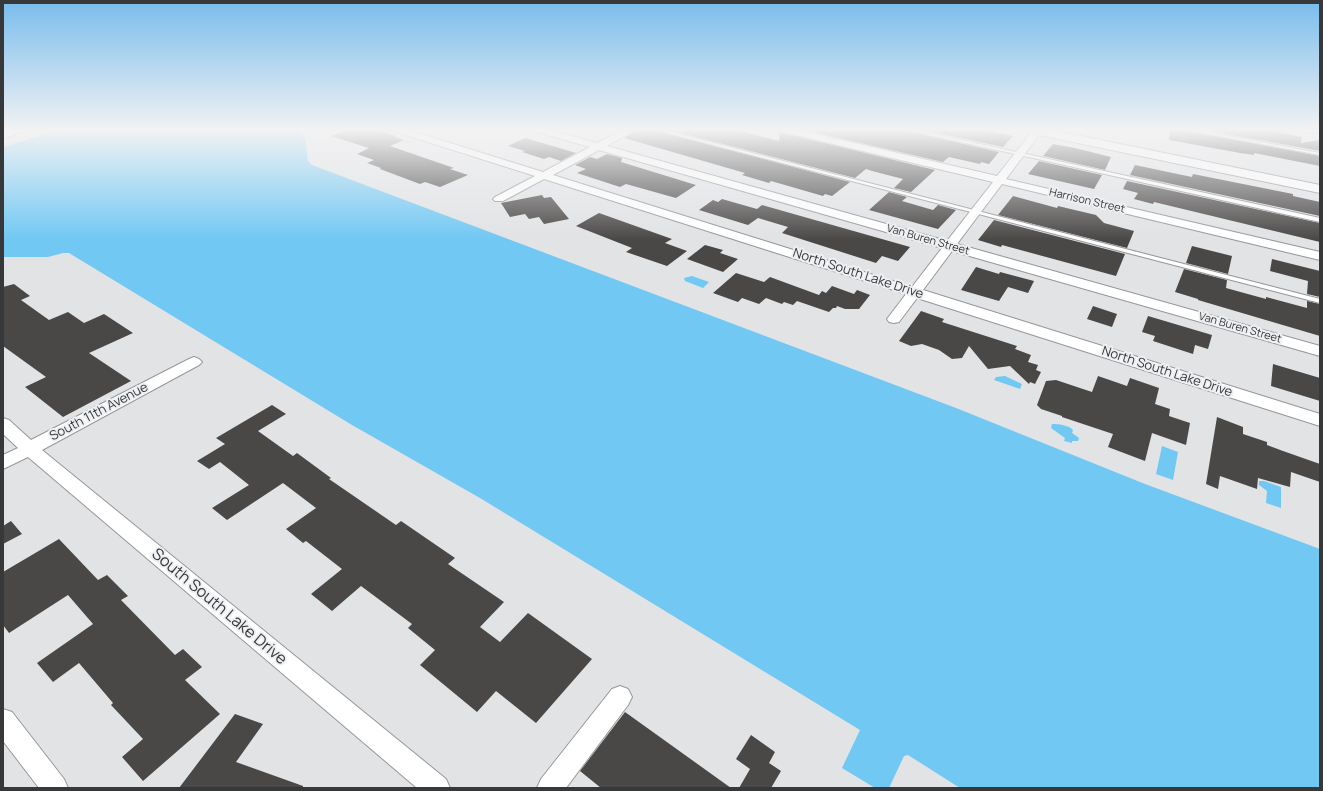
<!DOCTYPE html>
<style>
body{margin:0}
#map{position:relative;width:1323px;height:791px;overflow:hidden;background:#e1e3e5;font-family:Manrope,sans-serif}
canvas{display:block}
.frame{position:absolute;inset:0;border:4px solid #373839;pointer-events:none}
</style>
<div id="map">
<canvas width="1323" height="791"></canvas>
<div class="frame"></div>
</div>
<script>
const context = document.querySelector('canvas').getContext('2d');
context.lineJoin = 'round';
function fillPath(path, color) { context.fillStyle = color; context.fill(path, 'evenodd'); }
function trace(path, color, width, dash) { context.strokeStyle = color; context.lineWidth = width; context.lineCap = dash ? 'butt' : 'round'; context.setLineDash(dash || []); context.stroke(path); }
function drawText(font, color, halo, rows, align = 'center') {
  context.font = font + ' Manrope,sans-serif'; context.lineWidth = 4; context.setLineDash([]); context.textBaseline = 'middle'; context.strokeStyle = halo; context.fillStyle = color; for (const [text, x, y, turn = 0] of rows) {
    context.save(); context.translate(x, y); context.rotate((+turn || 0) * Math.PI / 180); context.textAlign = isNaN(turn) ? turn : align; if (halo) context.strokeText(text, 0, 0); context.fillText(text, 0, 0); context.restore();
  }
}
fillPath(new Path2D(`
 M 60,129 L 299,129 C 308,138 306,149 308,161 L 312,165 L 956,408 L 1145,484 L 1320,549 L 1320,788 L 960,788 L 908,755 L 904,756 L 889,788 L 875,788 L 842,768 L 860,730 L 480,498 L 352,425 L 69,253 L 63,253 L 48,257 L 3,257 L 3,147 Z
 M 692,276 L 709,282 L 703,288 L 685,281 L 684,278 Z
 M 1005,376 L 1022,384 L 1020,389 L 994,380 L 996,377 Z
 M 1052,424 C 1058,424 1069,425 1073,430 L 1072,433 L 1079,438 L 1078,441 L 1072,441 L 1072,443 L 1064,441 L 1065,438 L 1051,428 Z
 M 1162,446 L 1178,452 L 1173,480 L 1156,474 Z
 M 1259,481 L 1264,481 L 1281,487 L 1281,508 L 1266,503 L 1267,491 L 1259,485 Z`), '#70c8f3');
fillPath(new Path2D(`
 M 349,129 L 375,129 L 396,136 L 394,137 L 404,140 L 390,146 L 454,168 L 450,169 L 468,175 L 440,187 L 425,182 L 420,184 L 380,169 L 381,168 L 367,163 L 374,160 L 357,154 L 369,148 L 331,136 Z
 M 638,129 L 651,129 L 850,182 L 832,196 L 825,194 L 823,196 L 771,181 L 769,183 L 742,175 L 745,173 L 624,138 Z
 M 665,129 L 733,129 L 779,141 L 780,132 L 935,170 L 911,192 L 894,188 L 903,179 L 872,171 L 866,169 L 855,178 Z
 M 800,129 L 902,129 L 903,130 L 999,152 L 989,164 L 981,162 L 980,164 L 949,157 L 943,162 Z
 M 918,129 L 981,129 L 1013,136 L 1003,147 Z
 M 1170,129 L 1181,129 L 1182,130 L 1320,156 L 1320,166 L 1254,153 L 1254,155 L 1240,153 L 1169,140 Z
 M 1199,129 L 1262,129 L 1302,137 L 1301,143 L 1320,140 L 1320,151 Z
 M 525,138 L 563,149 L 576,153 L 561,161 L 549,157 L 544,159 L 522,152 L 525,151 L 508,146 Z
 M 1053,144 L 1075,148 L 1111,157 L 1105,170 L 1043,156 Z
 M 607,154 L 622,158 L 621,162 L 696,185 L 676,198 L 626,184 L 620,187 L 577,173 L 586,169 L 575,165 L 590,157 L 597,159 Z
 M 1039,161 L 1102,175 L 1094,189 L 1028,174 Z
 M 1135,165 L 1192,177 L 1193,174 L 1293,194 L 1293,196 L 1320,202 L 1320,216 L 1130,175 Z
 M 1127,181 L 1320,223 L 1320,242 L 1154,202 L 1153,204 L 1134,199 L 1138,193 L 1123,189 Z
 M 889,192 L 907,197 L 902,201 L 933,210 L 938,205 L 956,210 L 938,229 L 869,210 Z
 M 542,195 L 544,198 L 551,197 L 569,219 L 544,224 L 539,217 L 529,219 L 525,214 L 510,217 L 501,203 Z
 M 1013,196 L 1057,208 L 1058,206 L 1096,215 L 1104,223 L 1134,231 L 1127,248 L 998,215 Z
 M 722,199 L 757,209 L 762,205 L 910,247 L 898,261 L 882,256 L 876,263 L 782,233 L 788,227 L 758,218 L 748,225 L 699,210 L 713,200 L 718,202 Z
 M 599,213 L 672,239 L 665,243 L 687,251 L 667,266 L 626,252 L 632,248 L 576,226 Z
 M 994,220 L 1125,254 L 1116,276 L 1002,245 L 1001,247 L 978,240 Z
 M 705,245 L 723,250 L 720,253 L 738,259 L 723,272 L 687,259 Z
 M 1192,246 L 1232,256 L 1228,274 L 1186,263 Z
 M 1272,259 L 1320,271 L 1320,297 L 1307,294 L 1308,281 L 1270,271 Z
 M 976,267 L 999,274 L 1000,272 L 1034,281 L 1028,293 L 1008,287 L 999,301 L 961,290 Z
 M 1184,269 L 1227,280 L 1226,288 L 1266,299 L 1266,297 L 1307,308 L 1307,301 L 1320,304 L 1320,336 L 1198,300 L 1198,299 L 1175,292 Z
 M 736,273 L 764,282 L 770,277 L 819,295 L 822,291 L 826,293 L 832,286 L 854,294 L 857,290 L 870,295 L 859,309 L 845,309 L 837,306 L 836,308 L 833,308 L 829,312 L 797,301 L 793,305 L 784,302 L 782,304 L 766,298 L 759,304 L 742,298 L 738,302 L 713,293 Z
 M 14,284 L 30,296 L 21,300 L 49,320 L 68,312 L 84,323 L 104,314 L 133,333 L 89,353 L 131,381 L 63,417 L 25,387 L 46,377 L 3,346 L 3,287 Z
 M 1093,306 L 1117,314 L 1112,327 L 1087,319 Z
 M 921,311 L 944,319 L 942,322 L 1017,346 L 1015,349 L 1031,355 L 1028,362 L 1038,365 L 1036,370 L 1041,372 L 1035,384 L 1030,382 L 1029,384 L 1010,366 L 988,369 L 969,346 L 962,358 L 952,359 L 939,350 L 922,344 L 911,346 L 899,341 Z
 M 1148,316 L 1212,335 L 1208,349 L 1195,345 L 1193,354 L 1153,341 L 1155,336 L 1142,332 Z
 M 1273,364 L 1320,378 L 1320,401 L 1271,386 Z
 M 1098,376 L 1127,386 L 1130,378 L 1159,388 L 1155,404 L 1170,409 L 1169,416 L 1190,423 L 1186,445 L 1152,433 L 1145,461 L 1108,447 L 1113,434 L 1062,417 L 1062,416 L 1041,409 L 1037,405 L 1046,381 L 1056,380 L 1092,392 Z
 M 272,405 L 286,414 L 258,431 L 293,456 L 297,453 L 331,478 L 329,479 L 396,525 L 401,521 L 455,558 L 448,564 L 504,602 L 480,627 L 500,642 L 528,613 L 592,659 L 536,723 L 496,691 L 477,712 L 420,665 L 435,650 L 408,628 L 412,624 L 361,586 L 332,611 L 311,594 L 342,569 L 306,541 L 303,543 L 286,529 L 316,508 L 283,483 L 227,520 L 212,508 L 249,485 L 220,462 L 209,469 L 197,461 L 225,444 L 216,438 Z
 M 1217,417 L 1243,427 L 1243,434 L 1267,442 L 1267,445 L 1283,451 L 1320,464 L 1320,482 L 1291,472 L 1290,487 L 1258,478 L 1257,489 L 1220,476 L 1218,489 L 1206,484 Z
 M 11,521 L 22,534 L 3,544 L 3,526 Z
 M 59,539 L 98,580 L 107,575 L 128,596 L 121,600 L 175,655 L 183,649 L 202,667 L 185,680 L 220,714 L 143,781 L 122,757 L 143,739 L 111,705 L 113,703 L 79,663 L 53,682 L 37,663 L 93,624 L 68,595 L 9,633 L 3,625 L 3,572 Z
 M 625,712 L 731,788 L 601,788 L 580,771 Z
 M 235,714 L 263,724 L 236,762 L 303,786 L 303,788 L 179,788 Z
 M 751,735 L 775,752 L 769,763 L 781,771 L 771,788 L 739,788 L 750,769 L 736,759 Z`), '#4a4847');
const service = new Path2D(`
 M 652,129 L 659,129 L 1320,299 L 1320,303 Z
 M 903,129 L 911,129 L 1320,218 L 1320,222 Z
 M 1182,129 L 1191,129 L 1320,153 L 1320,155 Z`);
const minor = new Path2D(`
 M 391,129 L 405,129 L 543,172 L 590,147 L 533,131 L 531,129 L 546,129 L 597,143 L 625,129 L 637,129 L 607,146 L 947,241 L 993,182 L 783,132 L 778,129 L 794,129 L 997,176 L 1034,129 L 1040,129 L 1042,131 L 1006,179 L 1320,252 L 1320,260 L 1002,184 L 957,244 L 1320,346 L 1320,356 L 952,251 L 923,290 L 1320,414 L 1320,426 L 917,298 L 899,322 L 894,323 L 889,322 L 887,319 L 906,294 L 544,179 L 503,201 L 495,201 L 493,199 L 495,197 L 535,176 L 393,131 ZM 599,150 L 942,248 L 912,287 L 553,175 Z
 M 1301,129 L 1320,129 L 1320,134 L 1303,131 Z
 M 194,357 L 199,359 L 202,362 L 199,365 L 42,450 L 446,779 L 450,788 L 417,788 L 28,457 L 3,469 L 3,455 L 18,448 L 3,434 L 3,418 L 9,420 L 31,440 L 189,359 Z
 M 620,686 L 628,689 L 632,697 L 628,705 L 566,788 L 537,788 L 541,779 L 612,689 Z
 M 3,709 L 12,712 L 64,779 L 68,788 L 39,788 L 3,741 Z`);
const tertiary = new Path2D(`
 M 9,129 L 26,129 L 24,131 L 3,139 L 3,131 Z`);
const primary = new Path2D(`
 M 1023,129 L 1047,129 L 1320,185 L 1320,193 L 1029,133 L 1025,132 Z`);
trace(service, '#96979a', 2);
trace(minor, '#96979a', 2);
trace(tertiary, '#96979a', 2);
trace(primary, '#96979a', 2);
fillPath(service, '#fff');
fillPath(minor, '#fff');
fillPath(tertiary, '#fff');
fillPath(primary, '#fff');
const sky = context.createLinearGradient(0, 0, 0, 240);
sky.addColorStop(0, '#78bcec');
sky.addColorStop(0.54, '#f2f2f3');
sky.addColorStop(1, '#f2f2f300');
context.fillStyle = sky;
context.fillRect(0, 0, 1323, 240);
drawText('11px', '#373839', '#eef0f3', [
 ["Harrison Street",1087,201,13],
 ["Van Buren Street",928,240,16],
 ["Van Buren Street",1240,328,16]
]);
drawText('13px', '#373839', '#eef0f3', [
 ["North South Lake Drive",858,274,18],
 ["North South Lake Drive",1167,372,18],
 ["South 11th Avenue",99,412,-28]
]);
drawText('16px', '#373839', '#eef0f3', [
 ["South South Lake Drive",219,607,40]
]);
</script>
